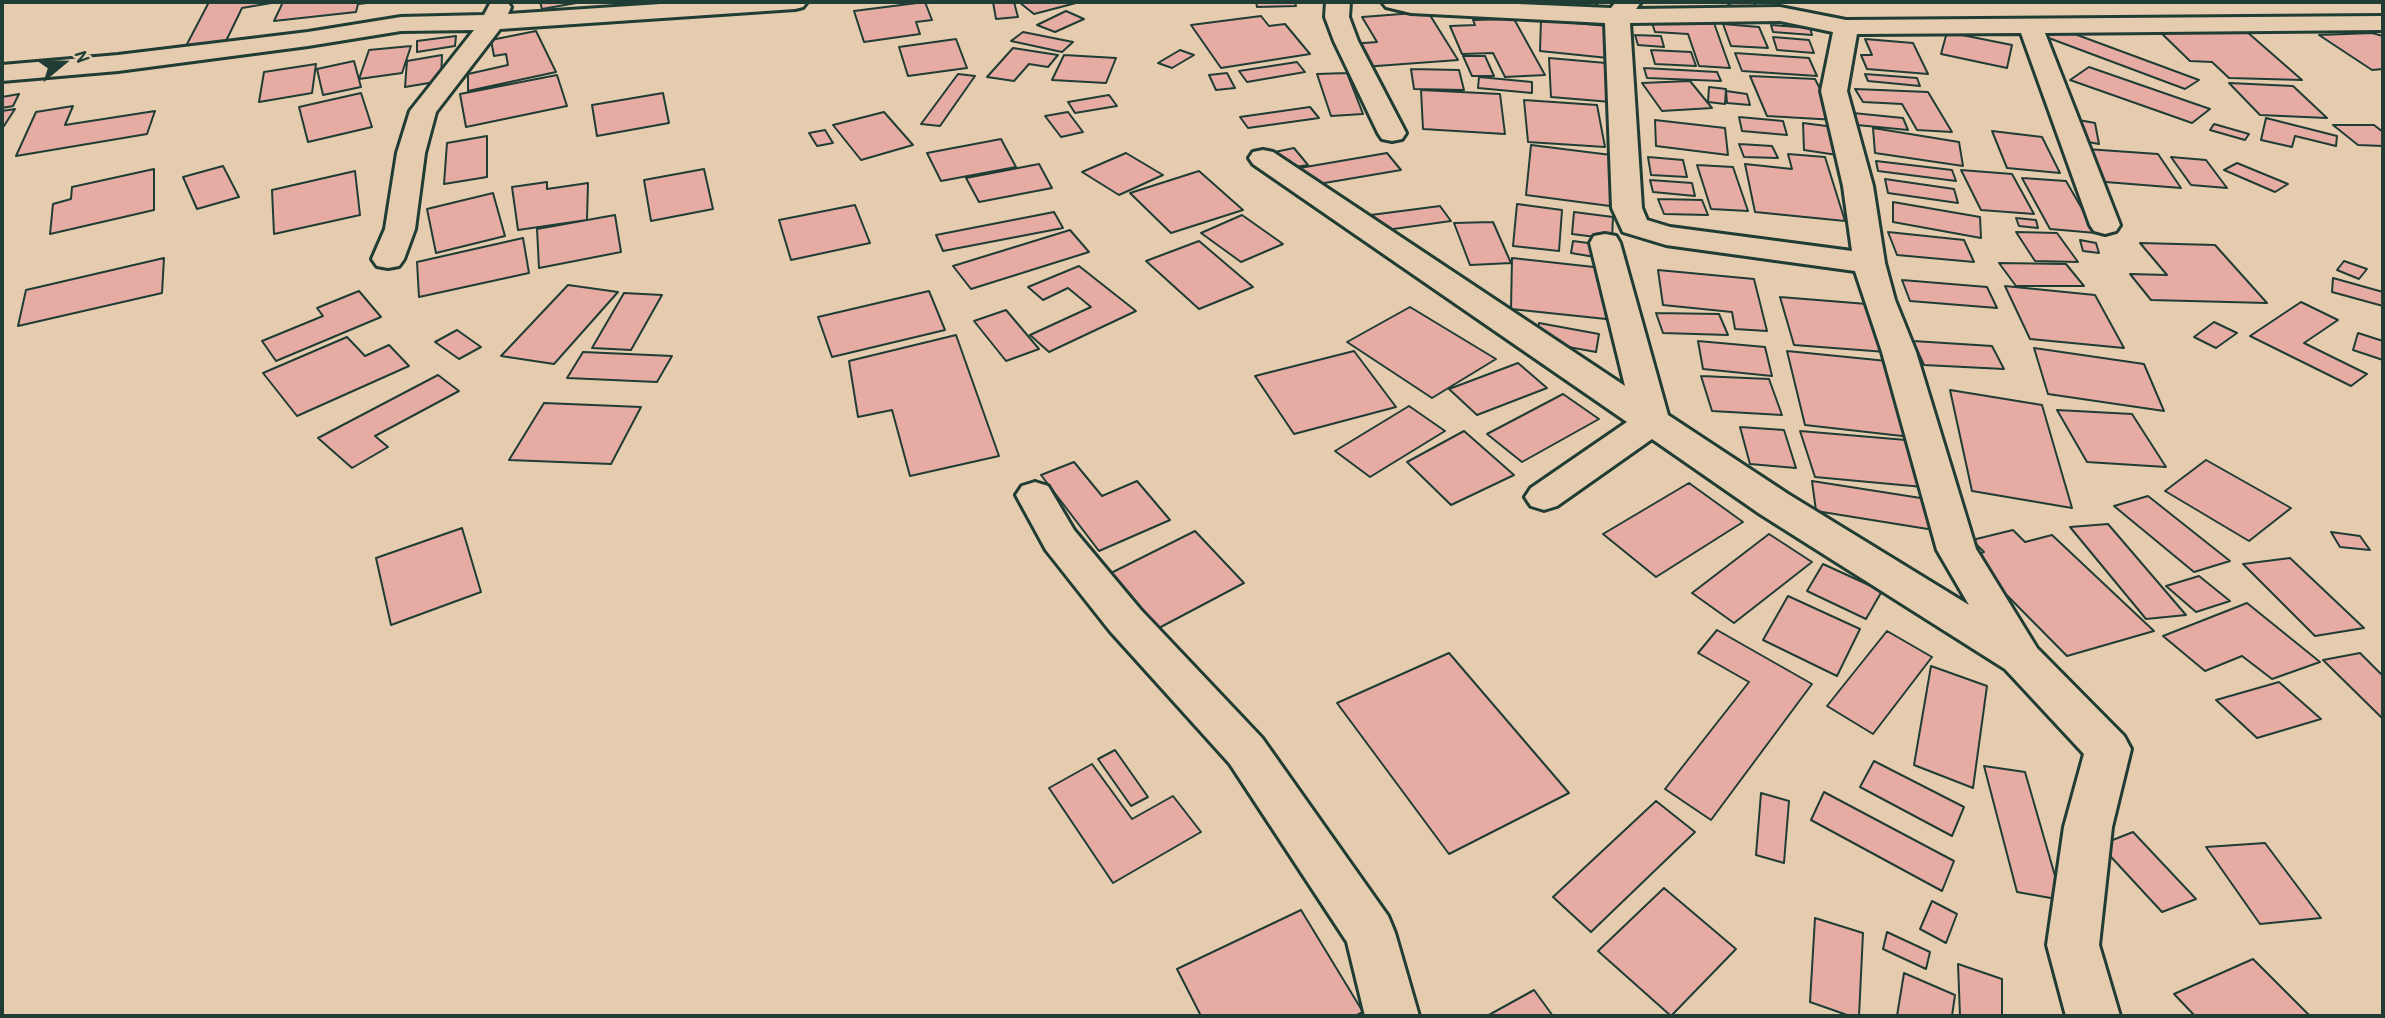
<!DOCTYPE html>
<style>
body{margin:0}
#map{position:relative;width:2385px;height:1018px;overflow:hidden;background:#e6ccae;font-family:"Patrick Hand",sans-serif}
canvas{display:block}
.frame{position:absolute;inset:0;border:4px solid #1f3d34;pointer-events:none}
.north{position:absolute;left:28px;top:28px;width:70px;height:70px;-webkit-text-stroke:5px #e6ccae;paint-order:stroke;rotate:71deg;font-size:19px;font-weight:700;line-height:28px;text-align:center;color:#1f3d34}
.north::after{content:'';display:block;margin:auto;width:24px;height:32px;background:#1f3d34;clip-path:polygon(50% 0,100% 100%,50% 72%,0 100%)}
</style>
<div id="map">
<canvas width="2385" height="1018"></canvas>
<div class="frame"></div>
<div class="north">N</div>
</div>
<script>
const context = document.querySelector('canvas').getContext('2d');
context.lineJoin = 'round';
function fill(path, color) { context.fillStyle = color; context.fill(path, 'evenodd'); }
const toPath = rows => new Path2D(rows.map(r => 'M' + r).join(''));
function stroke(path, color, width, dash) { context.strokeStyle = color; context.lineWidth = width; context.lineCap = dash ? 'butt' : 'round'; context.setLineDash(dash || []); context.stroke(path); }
const building = toPath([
 [209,2,277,2,242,8,226,41,186,46,209,2],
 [283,2,376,2,358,4,356,12,274,21,283,2],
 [540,2,582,2,542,9,540,2],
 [925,2,932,20,916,22,920,34,864,42,854,11,925,2],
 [993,2,1014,2,1018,17,996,19,993,2],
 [1019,2,1075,2,1076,3,1034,14,1019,2],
 [1256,2,1295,2,1296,6,1257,7,1256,2],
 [1567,2,1600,2,1590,9,1567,2],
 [1731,2,1757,2,1750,10,1728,5,1731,2],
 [1066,11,1084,19,1055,32,1037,25,1066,11],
 [1428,12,1458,60,1363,67,1351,44,1377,42,1362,17,1428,12],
 [1261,16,1269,26,1285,24,1310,54,1221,68,1191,25,1261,16],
 [1514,19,1545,75,1505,77,1493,53,1462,54,1450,26,1475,25,1473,20,1514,19],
 [1541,20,1608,26,1608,58,1540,51,1541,20],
 [1651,20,1714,23,1730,68,1699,66,1688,34,1655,32,1651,20],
 [1723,24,1759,27,1768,48,1731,46,1723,24],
 [1771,25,1810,28,1812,35,1773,32,1771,25],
 [2053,26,2199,80,2185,89,2038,34,2053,26],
 [2156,28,2246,31,2302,80,2229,78,2212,62,2190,61,2156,28],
 [536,31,556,72,468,91,468,74,508,65,506,54,494,56,491,40,536,31],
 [1023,32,1073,42,1062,52,1011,41,1023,32],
 [1947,32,2012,45,2007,68,1941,54,1947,32],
 [2372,33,2383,36,2383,69,2372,70,2319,35,2372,33],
 [1635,35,1661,36,1664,47,1638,45,1635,35],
 [456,36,455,46,417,52,417,41,456,36],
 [1773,37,1809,40,1814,53,1777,50,1773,37],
 [956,39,967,68,908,76,899,47,956,39],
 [1865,39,1913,43,1928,74,1867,69,1861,55,1872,55,1865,39],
 [411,46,402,73,359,79,369,50,411,46],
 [1013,48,1058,55,1048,67,1029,64,1014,81,987,77,1013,48],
 [1180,50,1194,55,1172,68,1158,63,1180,50],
 [1651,50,1691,52,1696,66,1655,64,1651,50],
 [1735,53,1809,58,1817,76,1742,71,1735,53],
 [442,55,441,81,405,87,407,61,442,55],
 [1064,55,1116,58,1106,83,1052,80,1064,55],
 [1463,56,1485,56,1494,76,1472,76,1463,56],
 [1549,58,1606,63,1611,102,1551,97,1549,58],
 [354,61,361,87,323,95,317,69,354,61],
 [1297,62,1305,72,1247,82,1239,71,1297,62],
 [316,64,312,93,259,102,264,72,316,64],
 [2089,67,2210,109,2192,123,2070,80,2089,67],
 [1644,68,1717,72,1721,81,1647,78,1644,68],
 [1411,69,1459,70,1464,90,1414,89,1411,69],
 [1227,73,1235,88,1216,90,1209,75,1227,73],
 [1347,73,1363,114,1331,116,1317,74,1347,73],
 [958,74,975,76,940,126,921,124,958,74],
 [1865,74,1917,78,1920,86,1868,81,1865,74],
 [557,75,567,106,466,127,460,94,557,75],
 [1750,76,1815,79,1836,120,1767,116,1750,76],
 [1479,77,1532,82,1532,93,1478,88,1479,77],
 [1690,81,1712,108,1662,111,1642,83,1690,81],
 [2229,83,2293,86,2327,118,2260,115,2229,83],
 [1709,87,1726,89,1725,104,1708,102,1709,87],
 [1855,89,1928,92,1952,132,1917,130,1902,104,1863,102,1855,89],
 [1421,90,1500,94,1505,134,1423,129,1421,90],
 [1726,91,1747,94,1750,105,1727,103,1726,91],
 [361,93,372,127,308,142,299,107,361,93],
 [663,93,669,123,597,136,592,105,663,93],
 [19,94,13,106,2,108,2,97,19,94],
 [1109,95,1117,106,1075,113,1068,102,1109,95],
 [1524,100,1597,105,1605,147,1528,142,1524,100],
 [73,106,65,125,155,111,147,134,16,156,36,112,73,106],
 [1310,107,1319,118,1248,128,1240,117,1310,107],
 [15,109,2,129,2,111,15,109],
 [884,112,913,145,861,160,833,125,884,112],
 [1068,112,1083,132,1061,137,1045,116,1068,112],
 [1853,113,1903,118,1908,130,1857,125,1853,113],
 [1739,117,1783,121,1787,135,1742,131,1739,117],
 [2266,118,2337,136,2336,146,2295,136,2292,147,2261,140,2266,118],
 [2073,119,2095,123,2099,144,2077,140,2073,119],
 [1655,120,1725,128,1728,155,1656,146,1655,120],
 [1803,123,1834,127,1837,155,1804,150,1803,123],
 [2214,124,2249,134,2245,140,2210,130,2214,124],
 [2333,125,2374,125,2383,132,2383,146,2358,145,2333,125],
 [1873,128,1959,142,1963,166,1875,153,1873,128],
 [825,130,833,143,817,146,809,133,825,130],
 [1992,131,2042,137,2060,173,2007,168,1992,131],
 [487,136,487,177,444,184,447,143,487,136],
 [1001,139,1016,167,941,181,927,153,1001,139],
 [1739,144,1772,146,1778,158,1744,157,1739,144],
 [1531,145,1611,155,1610,206,1526,195,1531,145],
 [1294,148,1308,165,1278,170,1265,154,1294,148],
 [2072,148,2158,154,2181,188,2093,181,2072,148],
 [1126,153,1163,175,1119,195,1082,172,1126,153],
 [1387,153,1401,170,1301,187,1288,170,1387,153],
 [1788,154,1825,157,1845,221,1755,212,1745,164,1792,169,1788,154],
 [1648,157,1683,160,1687,177,1651,175,1648,157],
 [2171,157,2206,160,2227,188,2191,185,2171,157],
 [1876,161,1952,170,1956,181,1878,171,1876,161],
 [2237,163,2288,184,2275,192,2224,170,2237,163],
 [1039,164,1052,188,979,202,966,178,1039,164],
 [1697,165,1733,167,1748,211,1711,209,1697,165],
 [223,166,239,197,197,209,183,177,223,166],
 [154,169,154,210,50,234,53,204,71,199,72,187,154,169],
 [704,169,713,209,651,221,644,180,704,169],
 [1961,170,2012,174,2034,214,1981,210,1961,170],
 [355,171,360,215,274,234,272,190,355,171],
 [1199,171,1243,210,1171,233,1130,193,1199,171],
 [2022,178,2066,181,2096,233,2050,229,2022,178],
 [1885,179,1954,189,1958,203,1888,193,1885,179],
 [1650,180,1692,183,1695,196,1653,192,1650,180],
 [547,182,547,189,588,183,587,220,518,230,512,187,547,182],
 [493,193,505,236,436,253,427,209,493,193],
 [1658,199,1702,200,1708,215,1664,214,1658,199],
 [1893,202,1980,217,1981,238,1893,222,1893,202],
 [1517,204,1562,210,1559,251,1513,246,1517,204],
 [855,205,870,243,791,260,779,220,855,205],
 [1440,206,1451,221,1372,232,1363,216,1440,206],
 [1054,212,1063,228,943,251,936,235,1054,212],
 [1574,212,1613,217,1612,239,1572,234,1574,212],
 [615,215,621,252,539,268,537,229,615,215],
 [1242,215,1283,244,1241,262,1201,233,1242,215],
 [2016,218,2036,220,2038,228,2019,226,2016,218],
 [1493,222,1511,263,1470,265,1454,223,1493,222],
 [1070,230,1089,252,971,289,953,266,1070,230],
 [1888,232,1964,240,1974,262,1897,255,1888,232],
 [2016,232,2057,233,2078,262,2035,261,2016,232],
 [523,238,529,273,419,297,417,262,523,238],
 [2080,240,2096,243,2099,253,2083,251,2080,240],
 [1199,241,1253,287,1199,309,1146,261,1199,241],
 [1573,241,1596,244,1595,257,1571,253,1573,241],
 [2140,243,2215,245,2267,303,2151,300,2130,274,2167,275,2140,243],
 [164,258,162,293,18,326,26,290,164,258],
 [1512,258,1603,268,1606,319,1511,309,1512,258],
 [2344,261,2367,269,2359,279,2337,270,2344,261],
 [1999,263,2066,264,2084,286,2016,286,1999,263],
 [1079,266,1136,311,1049,352,1030,335,1091,307,1068,288,1043,300,1028,287,1079,266],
 [1658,270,1754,279,1767,331,1735,329,1732,312,1663,305,1658,270],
 [2333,278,2383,292,2383,306,2332,292,2333,278],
 [1902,280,1987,287,1997,308,1910,301,1902,280],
 [568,285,618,292,554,364,501,356,568,285],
 [2005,286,2095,295,2124,348,2030,339,2005,286],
 [359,291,381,317,276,361,262,341,323,316,317,308,359,291],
 [929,291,945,330,832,357,818,317,929,291],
 [624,293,662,295,631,350,592,348,624,293],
 [1780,297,1867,304,1886,352,1794,345,1780,297],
 [2301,302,2338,320,2304,343,2367,374,2351,386,2250,336,2301,302],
 [1410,307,1496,359,1432,398,1347,342,1410,307],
 [1006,310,1039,349,1006,361,974,321,1006,310],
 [1656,313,1719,314,1728,335,1663,333,1656,313],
 [2214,322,2237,333,2216,348,2194,337,2214,322],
 [1539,323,1599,334,1596,352,1535,341,1539,323],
 [457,330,481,347,459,359,435,342,457,330],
 [2358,333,2383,341,2383,360,2353,350,2358,333],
 [956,335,999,456,910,476,892,410,858,417,849,361,956,335],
 [347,337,365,356,389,345,409,366,297,416,263,373,347,337],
 [1698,341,1765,347,1772,376,1703,369,1698,341],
 [1913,341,1992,346,2004,369,1924,365,1913,341],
 [2034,348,2144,364,2164,411,2048,394,2034,348],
 [1354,351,1396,407,1294,434,1255,376,1354,351],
 [1787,351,1887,361,1911,437,1805,425,1787,351],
 [583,352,672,356,657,382,567,378,583,352],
 [1518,363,1547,388,1477,415,1449,389,1518,363],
 [438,375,459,391,375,436,388,447,352,468,318,438,438,375],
 [1701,376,1769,379,1782,415,1712,411,1701,376],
 [1950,390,2042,405,2072,508,1972,491,1950,390],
 [1563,394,1599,419,1522,462,1487,434,1563,394],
 [544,403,641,407,611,464,509,460,544,403],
 [1409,406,1445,431,1370,477,1335,451,1409,406],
 [2057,410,2132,414,2166,467,2087,462,2057,410],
 [1740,427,1784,430,1796,468,1750,464,1740,427],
 [1464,431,1514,475,1451,505,1407,462,1464,431],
 [1800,431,1906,440,1923,487,1815,477,1800,431],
 [2206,460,2291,508,2249,541,2165,491,2206,460],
 [1074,462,1102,496,1137,481,1170,520,1099,551,1041,475,1074,462],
 [1812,481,1927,499,1934,530,1816,511,1812,481],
 [1689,483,1743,522,1656,577,1603,534,1689,483],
 [2148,496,2230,561,2194,572,2114,506,2148,496],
 [2108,524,2186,615,2146,619,2070,527,2108,524],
 [462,528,481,592,391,625,376,558,462,528],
 [2013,530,2025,542,2052,535,2154,631,2067,656,1969,557,1984,552,1972,540,2013,530],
 [1195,531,1244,583,1157,629,1109,574,1195,531],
 [2331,532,2360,536,2370,550,2340,547,2331,532],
 [1769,534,1812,562,1734,623,1692,593,1769,534],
 [2290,558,2364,628,2315,636,2243,564,2290,558],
 [1823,564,1882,591,1866,619,1807,591,1823,564],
 [2199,576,2230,601,2196,612,2166,586,2199,576],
 [1788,596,1860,629,1837,676,1763,640,1788,596],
 [2247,603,2320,662,2272,679,2242,656,2205,671,2163,636,2247,603],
 [1717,630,1812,684,1711,820,1665,789,1749,682,1698,653,1717,630],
 [1887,631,1932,657,1873,734,1827,706,1887,631],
 [1449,653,1569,793,1449,854,1337,703,1449,653],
 [2360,653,2383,676,2383,719,2323,660,2360,653],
 [1931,666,1987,686,1973,788,1914,765,1931,666],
 [2279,682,2321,719,2257,738,2216,700,2279,682],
 [1115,750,1148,797,1131,806,1098,759,1115,750],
 [1874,761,1964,807,1952,836,1860,787,1874,761],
 [1092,764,1132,819,1173,796,1201,832,1113,883,1049,788,1092,764],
 [1984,766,2025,772,2062,900,2017,892,1984,766],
 [1824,792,1954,861,1942,891,1811,820,1824,792],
 [1761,793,1789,801,1784,863,1756,855,1761,793],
 [1656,801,1695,832,1591,932,1553,897,1656,801],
 [2133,832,2196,899,2162,912,2100,845,2133,832],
 [2265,843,2321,918,2260,924,2206,847,2265,843],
 [1664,888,1736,949,1671,1016,1598,951,1664,888],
 [1932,901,1957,914,1946,943,1920,929,1932,901],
 [1301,910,1363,1012,1355,1016,1201,1016,1177,969,1301,910],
 [1815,918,1863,933,1859,1016,1850,1016,1810,1002,1815,918],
 [1887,932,1930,952,1926,969,1883,949,1887,932],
 [2253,959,2310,1016,2195,1016,2174,994,2253,959],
 [1958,964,2002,979,2002,1016,1960,1016,1958,964],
 [1904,973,1955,995,1952,1016,1897,1016,1904,973],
 [1534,990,1553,1016,1487,1016,1534,990]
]);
const minor = toPath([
 [491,2,507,2,511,7,508,14,691,2,807,2,803,7,795,9,500,29,436,112,425,153,415,229,404,259,399,266,388,268,377,266,372,259,385,229,397,153,410,111,474,30,401,31,308,46,118,71,2,81,2,65,118,55,308,32,401,17,484,15,491,2],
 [1326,2,1350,2,1349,17,1358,41,1406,133,1402,139,1392,141,1382,139,1378,133,1334,41,1325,17,1326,2],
 [1382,2,1471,2,1611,8,1616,2,1641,2,1636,9,1780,7,1846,20,2383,16,2383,30,2045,33,2120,225,2116,231,2105,234,2094,231,2090,225,2021,33,1857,34,1847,91,1873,186,1885,263,1895,300,1916,352,1976,549,2037,648,2124,736,2131,749,2112,827,2099,945,2120,1016,2066,1016,2047,945,2064,827,2084,754,2005,669,1760,514,1652,439,1557,506,1544,510,1531,506,1525,497,1531,488,1627,422,1253,164,1249,158,1253,152,1263,150,1273,152,1625,386,1590,243,1594,236,1605,234,1616,236,1620,243,1668,415,1788,494,1969,605,1937,550,1882,352,1855,271,1666,245,1623,232,1612,208,1605,23,1411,13,1386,7,1382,2],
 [1780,21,1833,32,1821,91,1843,186,1852,251,1670,227,1647,220,1642,208,1630,23,1780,21],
 [1035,482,1048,486,1074,530,1140,609,1262,738,1388,916,1395,933,1419,1016,1365,1016,1347,942,1230,764,1110,631,1046,550,1016,495,1022,486,1035,482]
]);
fill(building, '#e6aca4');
stroke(building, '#1f3d34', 2);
stroke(minor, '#1f3d34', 6);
fill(minor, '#e6ccae');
</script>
